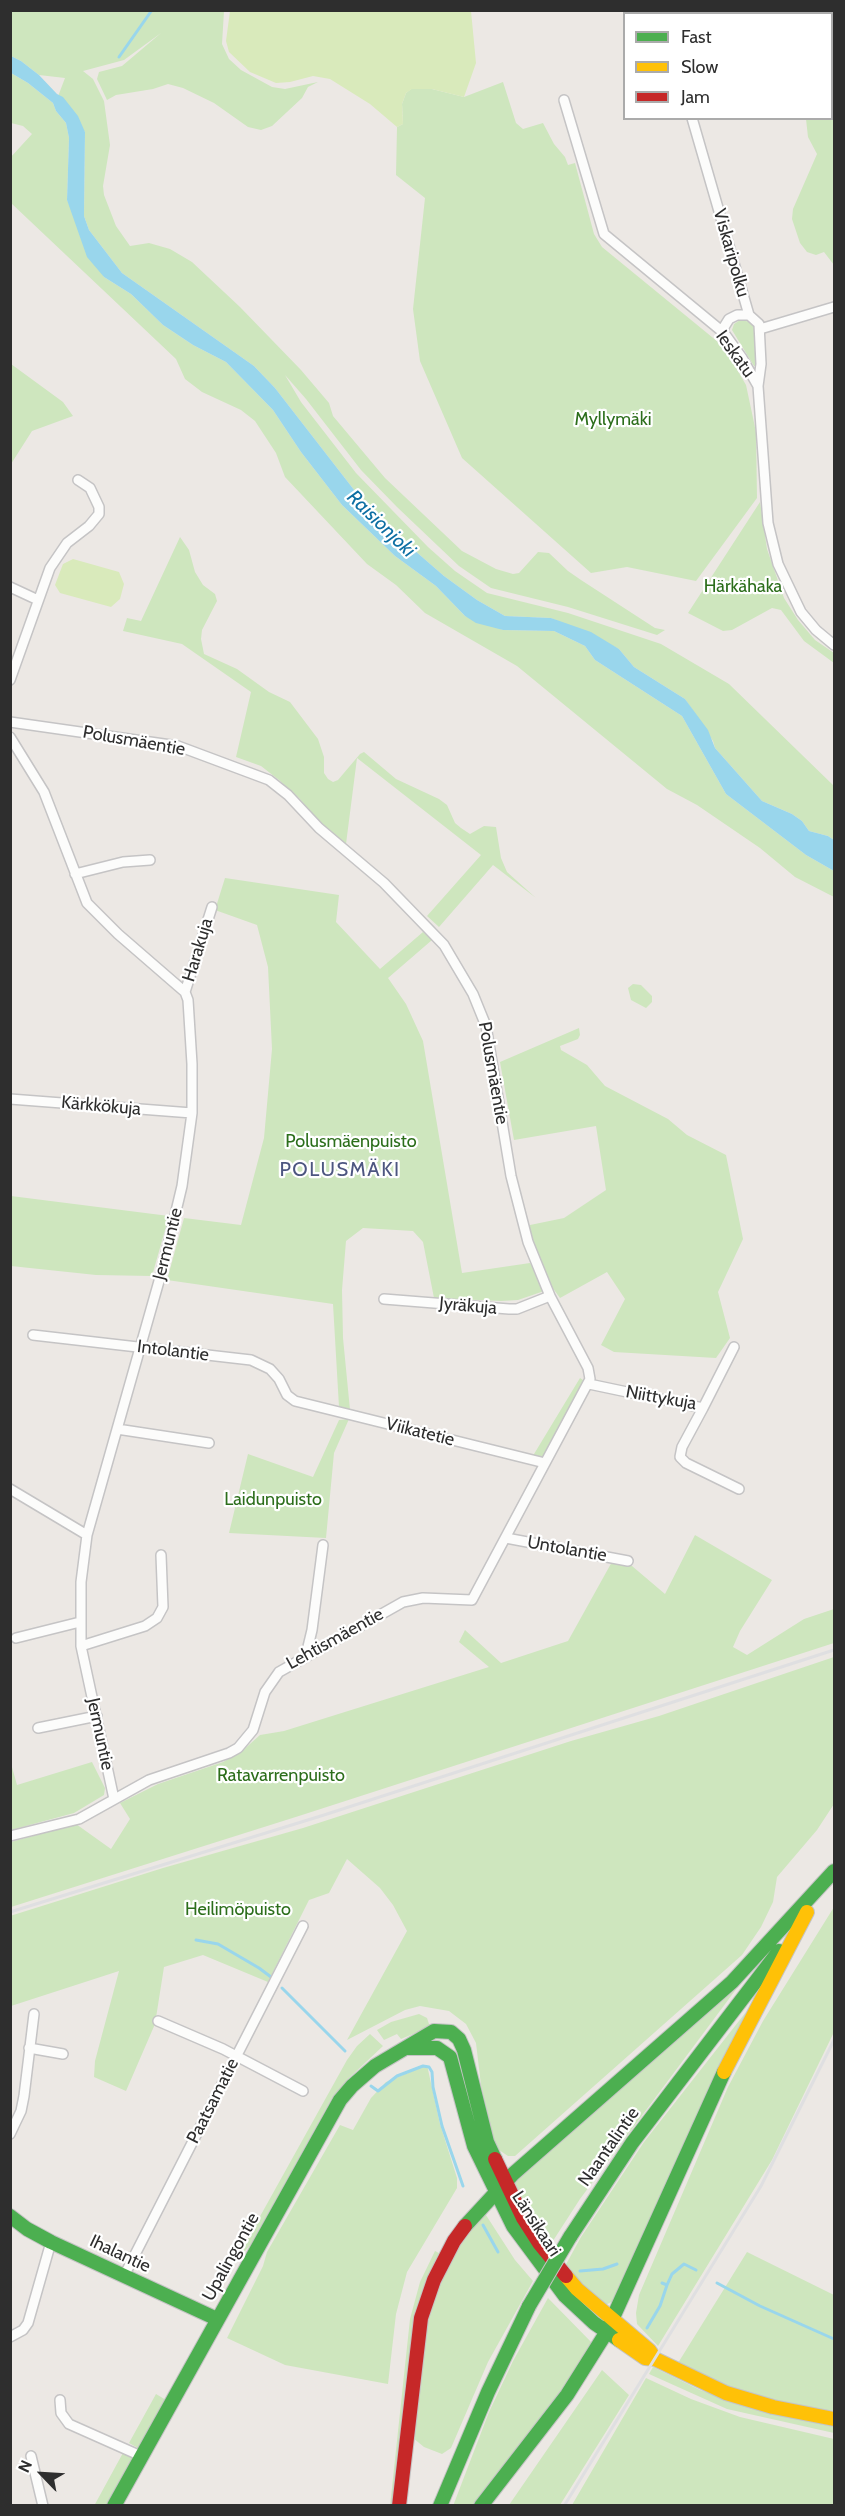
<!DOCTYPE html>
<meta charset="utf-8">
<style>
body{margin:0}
#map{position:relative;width:845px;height:2516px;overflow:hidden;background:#ece8e4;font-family:Cabin,sans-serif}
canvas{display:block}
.frame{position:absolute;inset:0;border:12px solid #2e2e2e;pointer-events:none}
.legend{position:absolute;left:623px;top:12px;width:210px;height:108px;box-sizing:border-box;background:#fff;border:2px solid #ababab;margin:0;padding:8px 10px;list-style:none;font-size:18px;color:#2e2e2e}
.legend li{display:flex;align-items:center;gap:12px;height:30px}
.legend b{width:30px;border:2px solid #ababab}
.north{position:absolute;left:12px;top:2444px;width:60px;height:60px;-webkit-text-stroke:4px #fff;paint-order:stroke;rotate:295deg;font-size:16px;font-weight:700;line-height:24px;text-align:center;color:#2e2e2e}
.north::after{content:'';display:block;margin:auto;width:21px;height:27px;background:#2e2e2e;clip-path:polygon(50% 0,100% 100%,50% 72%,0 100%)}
</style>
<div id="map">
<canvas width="845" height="2516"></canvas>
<div class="frame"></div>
<ul class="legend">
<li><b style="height:8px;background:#4caf50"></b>Fast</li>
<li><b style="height:8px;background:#ffc107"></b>Slow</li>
<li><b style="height:8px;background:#c62828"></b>Jam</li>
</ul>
<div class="north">N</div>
</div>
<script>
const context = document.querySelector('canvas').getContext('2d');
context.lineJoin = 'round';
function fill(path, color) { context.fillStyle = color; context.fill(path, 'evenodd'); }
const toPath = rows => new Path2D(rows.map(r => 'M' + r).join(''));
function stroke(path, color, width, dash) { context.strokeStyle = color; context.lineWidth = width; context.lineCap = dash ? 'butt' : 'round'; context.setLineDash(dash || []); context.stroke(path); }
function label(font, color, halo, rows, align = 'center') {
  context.font = font + ' Cabin,sans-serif'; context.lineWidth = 4.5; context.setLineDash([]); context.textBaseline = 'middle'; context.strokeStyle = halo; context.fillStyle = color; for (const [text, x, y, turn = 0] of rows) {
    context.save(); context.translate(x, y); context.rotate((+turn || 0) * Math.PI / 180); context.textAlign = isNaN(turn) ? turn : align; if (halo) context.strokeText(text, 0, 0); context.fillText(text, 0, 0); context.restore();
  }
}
const green = toPath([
 [11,11,224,11,222,44,229,59,241,70,272,87,285,89,318,82,308,87,302,98,272,126,261,130,248,127,214,103,183,88,168,84,153,89,116,95,107,100,97,79,99,72,122,66,161,33,124,60,83,71,93,79,104,101,110,145,103,186,104,195,116,226,130,246,149,243,170,249,192,262,240,307,301,370,329,403,333,416,385,478,462,551,496,569,513,574,519,573,538,552,549,553,568,571,581,580,655,628,665,630,657,635,568,607,491,588,459,566,397,507,361,470,306,399,285,375,301,402,356,473,428,547,455,571,487,593,568,613,661,644,729,684,834,786,834,840,828,836,809,831,802,821,792,814,762,801,715,748,713,741,685,699,634,667,619,649,551,618,505,616,477,600,444,576,406,543,358,495,275,388,254,366,122,273,89,230,84,216,85,132,57,99,65,78,39,75,21,61,11,56],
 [786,11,834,11,834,265,824,252,816,255,807,252,800,243,792,219,793,209,817,154,808,137,806,119,832,118,832,14,787,13],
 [11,73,28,83,53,103,56,111,66,123,69,138,67,200,104,277,131,294,163,325,193,345,226,362,273,410,301,452,342,505,395,556,436,586,465,616,503,630,554,631,585,646,595,660,682,716,726,794,806,855,834,871,834,897,795,877,760,848,697,805,667,789,517,666,425,613,396,585,367,564,285,477,276,453,255,421,241,410,202,392,185,379,176,359,11,203,10,158,32,134,23,126,11,123],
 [503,82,516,123,523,129,543,123,554,144,565,157,568,165,575,163,594,234,602,247,718,342,728,354,746,385,756,432,757,498,696,581,627,567,591,573,462,458,420,361,413,309,425,198,396,175,397,127,403,124,402,104,406,93,411,89,432,89,464,97],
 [740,320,751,322,755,328,757,366,754,366,732,330,734,324],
 [11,364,63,402,73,416,32,431,11,464],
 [760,502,767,549,784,598,798,620,815,640,834,653,834,663,804,641,781,610,772,608,732,630,723,631,688,613],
 [180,537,189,550,195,572,203,585,215,594,217,601,202,630,201,639,204,654,237,669,269,692,290,702,318,739,324,757,324,773,328,779,333,782,338,780,360,754,364,752,396,779,439,799,447,805,455,823,461,828,470,834,484,826,496,827,501,858,507,872,536,898,493,865,439,927,427,916,481,855,357,758,346,844,318,820,299,798,279,780,261,766,236,757,251,692,182,644,123,631,127,618,141,621],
 [225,878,339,895,336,922,380,969,423,932,432,940,388,978,406,1004,423,1041,462,1273,530,1263,547,1290,518,1300,501,1301,434,1298,423,1242,413,1231,363,1228,346,1241,342,1290,343,1338,350,1410,339,1407,333,1304,167,1280,184,1218,241,1225,264,1138,272,1049,268,967,257,925,215,910],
 [633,984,641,985,652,996,652,1002,646,1008,631,1000,628,988],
 [579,1028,580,1035,578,1039,560,1046,561,1050,587,1065,605,1086,668,1119,687,1135,726,1155,743,1239,718,1292,730,1338,716,1358,614,1352,601,1345,625,1299,607,1272,560,1298,536,1265,528,1242,530,1225,564,1218,606,1190,596,1126,514,1140,500,1062],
 [11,1196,169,1216,152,1276,96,1275,11,1266],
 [580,1378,589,1384,545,1463,531,1459],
 [349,1419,334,1453,326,1538,229,1533,248,1454,313,1477,339,1420],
 [695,1535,772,1580,740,1631,733,1647,747,1655,804,1619,834,1609,834,1643,302,1815,11,1907,11,1842,76,1824,111,1849,130,1819,120,1803,158,1784,223,1762,241,1752,260,1735,284,1731,489,1667,459,1642,465,1630,501,1663,568,1641,613,1560,632,1566,665,1594],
 [834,1657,834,1804,817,1830,777,1877,773,1902,761,1927,742,1955,515,2156,508,2156,496,2148,481,2085,476,2043,466,2024,449,2011,420,2006,405,2010,347,2040,407,1931,393,1905,380,1888,347,1859,329,1893,309,1900,268,1982,203,1955,164,1967,155,2024,126,2091,94,2077,95,2061,119,1971,11,2006,10,1916,163,1868,303,1828,571,1741,659,1716],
 [10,1760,17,1785,92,1762,105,1788,104,1795,74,1813,11,1830],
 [834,1907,834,2032,772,2160,658,2346,637,2324,636,2313,639,2295,728,2087,763,2021],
 [737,1988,580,2199,549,2247,533,2226,513,2183,515,2179],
 [746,2012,614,2301,603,2306,564,2268,581,2237,644,2142],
 [419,2014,427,2018,430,2027,401,2039,397,2034,384,2040,377,2030,391,2022],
 [370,2034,383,2046,348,2079,332,2098,251,2244,240,2257,238,2256,347,2060,357,2046],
 [427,2065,440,2124,457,2178,457,2188,407,2272,396,2314,388,2384,285,2365,227,2338,263,2266,267,2252,340,2125,353,2130,371,2098,386,2082],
 [484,2212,515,2260,533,2281,488,2362,451,2448,442,2454,424,2447,413,2438,424,2327,442,2274,467,2232],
 [435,2251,439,2253,427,2279,415,2323,394,2505,390,2506,410,2319,420,2282],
 [747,2252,834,2295,834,2411,790,2405,748,2394,705,2377,678,2363],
 [548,2298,594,2345,582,2365,475,2505,453,2506,489,2412,513,2361],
 [653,2367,700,2390,766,2411,834,2427,834,2433,727,2409,649,2374],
 [602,2370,629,2395,560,2505,509,2505],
 [646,2378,691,2399,740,2417,834,2439,834,2505,572,2505],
 [156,2394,166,2400,138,2448,129,2443],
 [124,2451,133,2457,107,2505,94,2506]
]);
const pitch = toPath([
 [230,11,471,11,476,63,464,97,432,89,412,89,406,93,402,104,403,124,397,127,370,104,330,79,313,76,290,82,276,83,250,72,229,52,226,41],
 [73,559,119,572,124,584,120,599,111,607,60,593,55,585,63,564]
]);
const water = toPath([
 [11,56,21,61,39,75,57,94,63,97,78,116,85,132,84,216,89,230,122,273,254,366,275,388,358,495,406,543,444,576,477,600,505,616,551,618,591,632,619,649,634,667,685,699,708,730,715,748,762,801,792,814,802,821,809,831,828,836,834,840,834,871,806,855,726,794,682,716,595,660,585,646,554,631,503,630,476,623,465,616,436,586,395,556,342,505,301,452,273,410,226,362,193,345,163,325,131,294,104,277,87,257,67,200,69,138,66,123,56,111,53,103,28,83,11,73]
]);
const stream = toPath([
 [119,57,152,10],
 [196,1940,218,1944,259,1968,271,1977],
 [282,1988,345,2051],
 [371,2086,378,2091,397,2076,423,2066,429,2067,432,2072,433,2087,442,2126,463,2186],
 [483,2225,498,2252],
 [580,2271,603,2269,617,2264],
 [662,2283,667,2285,672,2274,684,2264,696,2270],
 [717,2283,760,2306,834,2339],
 [647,2328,660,2306,667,2285]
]);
const street = toPath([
 [660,10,661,14],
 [564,100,604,234,724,333,742,358,758,386,768,523,778,564,801,612,816,630,834,645],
 [692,118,749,315,759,324,761,364,758,386],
 [760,329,834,307],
 [724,333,724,327,729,319,737,315,749,315],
 [10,587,38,600],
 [10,680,50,568,67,543,89,526,99,514,99,507,90,488,78,480],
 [10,722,178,746,269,780,288,795,319,828,384,883,444,945,473,994,486,1026,511,1176,528,1242,550,1296,588,1368,590,1379,472,1600,423,1598,403,1602,279,1672,265,1692,253,1730,238,1748,229,1753,149,1780,79,1819,10,1836],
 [10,737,44,792,87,903,118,934,178,986,185,992,188,1000,192,1064,192,1113,182,1186,161,1274,87,1535,81,1582,81,1646,114,1799],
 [75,874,123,862,150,860],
 [185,992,212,907],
 [10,1099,192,1113],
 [384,1299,509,1309,517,1309,550,1296],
 [33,1335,251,1360,270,1369,279,1379,287,1395,295,1401,545,1463],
 [589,1384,703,1408,734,1347],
 [703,1408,682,1447,680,1457,686,1463,739,1489],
 [117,1429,209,1443],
 [10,1489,87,1535],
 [506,1538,628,1561],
 [16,1638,80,1622],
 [81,1646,145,1626,157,1618,163,1607,161,1555],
 [306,1655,312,1630,323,1545],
 [38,1728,97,1716],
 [158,2021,223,2049,303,2091],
 [29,2048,63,2054],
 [10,2134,21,2111,24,2096,34,2014],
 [124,2276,303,1926],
 [10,2337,23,2330,28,2323,51,2242],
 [60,2400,61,2413,69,2424,141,2456],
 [31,2456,43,2506]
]);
const fast = toPath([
 [408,2048,437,2048,450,2057,474,2146,513,2226,565,2296,594,2323,619,2340],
 [10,2216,27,2229,51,2242,217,2319],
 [465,2226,513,2174,732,1982,834,1871],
 [570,2237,632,2143,779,1951],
 [114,2506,340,2100,352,2086,375,2066,434,2031,451,2032,459,2039,464,2050,487,2142,495,2159],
 [440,2506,488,2392,529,2306],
 [481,2506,567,2395,606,2333,724,2072]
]);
const slow = toPath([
 [724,2072,807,1912],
 [566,2276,577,2289,649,2350,655,2359],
 [619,2340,645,2358,655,2359,726,2393,773,2407,834,2419]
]);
const jam = toPath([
 [495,2159,523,2218,539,2243,566,2276],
 [399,2506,421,2318,434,2280,454,2241,465,2226]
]);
const rail = toPath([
 [10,1912,324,1815,834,1650],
 [564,2506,761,2186,834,2040]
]);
const fastBridge = toPath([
 [529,2306,570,2237]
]);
const streetNames = [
 ["Viskaripolku",731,253,74],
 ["Ieskatu",735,354,54],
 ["Polusmäentie",134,741,10],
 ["Harakuja",198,950,-73],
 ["Polusmäentie",493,1073,80],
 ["Kärkkökuja",101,1106,5],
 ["Jermuntie",168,1244,-76],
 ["Jyräkuja",468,1306,5],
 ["Intolantie",173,1351,7],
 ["Niittykuja",661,1398,10],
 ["Viikatetie",420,1432,14],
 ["Untolantie",567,1549,10],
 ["Lehtismäentie",335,1639,-29],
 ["Jermuntie",100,1734,78],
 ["Paatsamatie",213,2101,-63],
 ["Naantalintie",609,2147,-55],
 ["Länsikaari",536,2224,57],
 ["Ihalantie",120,2254,25],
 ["Upalingontie",231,2257,-61]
];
const parkNames = [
 ["Myllymäki",613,420],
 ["Härkähaka",743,587],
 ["Polusmäenpuisto",351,1142],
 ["Laidunpuisto",273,1500],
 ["Ratavarrenpuisto",281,1776],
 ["Heilimöpuisto",238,1910]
];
const waterNames = [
 ["Raisionjoki",381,524,44]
];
const neighbourhoodNames = [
 ["POLUSMÄKI",340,1170]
];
fill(green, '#cee6be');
fill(pitch, '#d9eabb');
fill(water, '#99d6ec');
stroke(stream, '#99d6ec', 3);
stroke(street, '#c5c4c5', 12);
stroke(fast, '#c5c4c5', 16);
stroke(slow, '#c5c4c5', 16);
stroke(jam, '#c5c4c5', 16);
stroke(street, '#fcfcfb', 9);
stroke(fast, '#4caf50', 14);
stroke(slow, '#ffc107', 14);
stroke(jam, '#c62828', 14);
stroke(rail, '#dfdfe1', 3);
stroke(fastBridge, '#c5c4c5', 16, []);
stroke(fastBridge, '#4caf50', 14);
label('18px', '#2e2e2e', '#fff', streetNames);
label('18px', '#2c6e1b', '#fff', parkNames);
label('italic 20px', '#0d6fa3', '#fff', waterNames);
context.letterSpacing = '1.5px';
label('20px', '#4d5680', '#fff', neighbourhoodNames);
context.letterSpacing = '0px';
</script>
